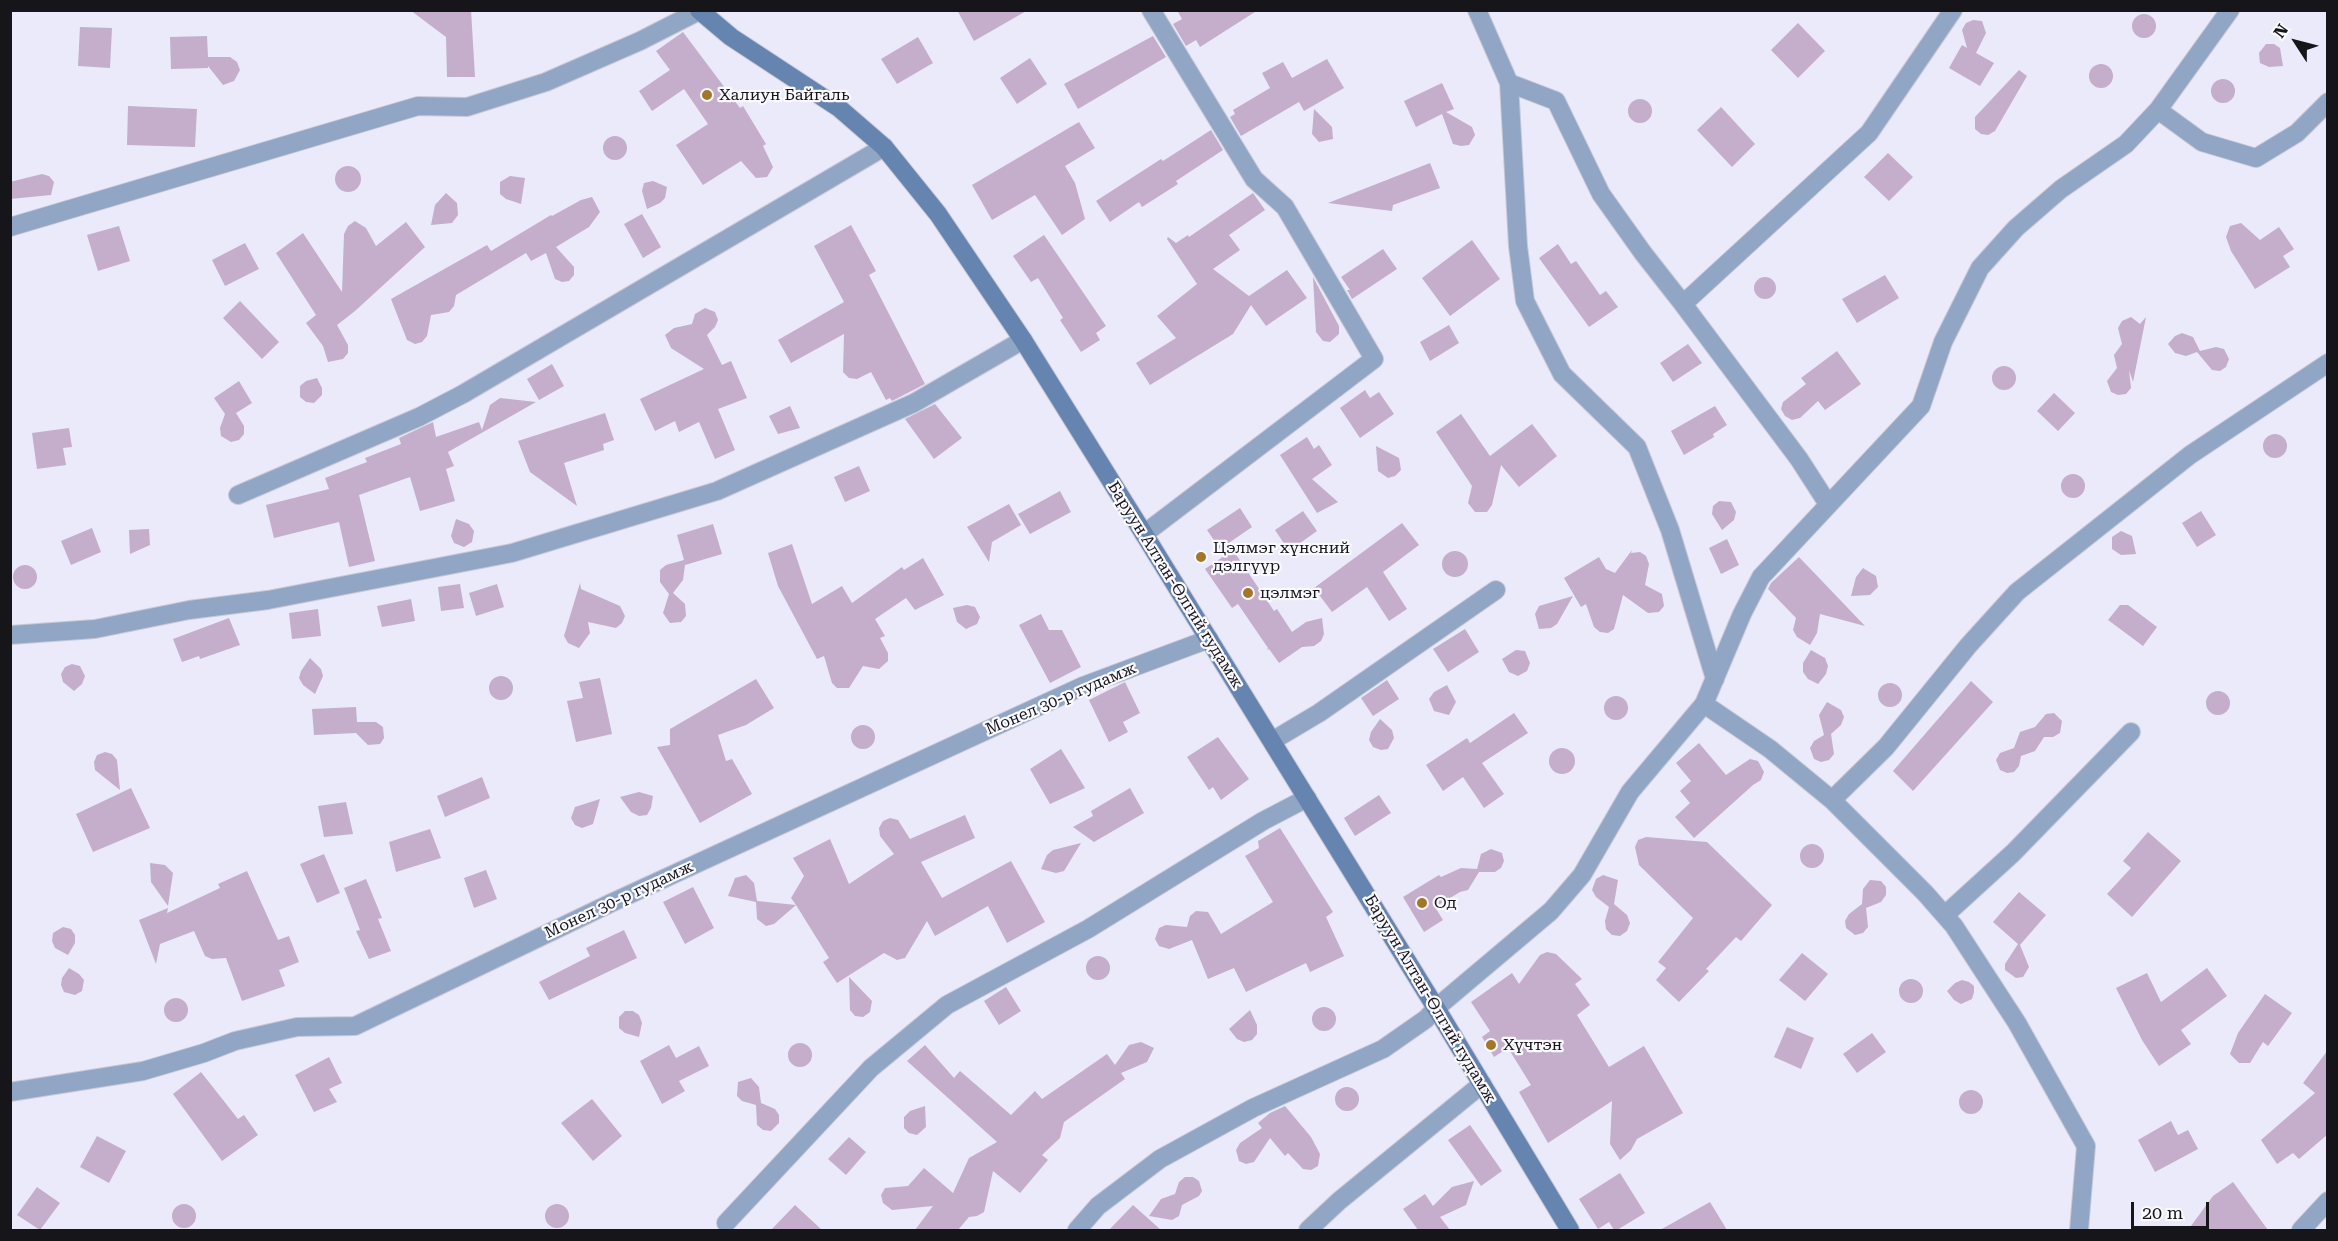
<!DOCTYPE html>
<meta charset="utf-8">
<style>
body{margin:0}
#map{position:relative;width:2338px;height:1241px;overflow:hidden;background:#eaeafa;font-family:"Roboto Serif",serif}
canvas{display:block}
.frame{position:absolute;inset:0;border:12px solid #15151a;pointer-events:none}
.north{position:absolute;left:2266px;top:12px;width:60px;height:60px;-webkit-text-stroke:4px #f9f9ff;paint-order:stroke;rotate:306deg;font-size:16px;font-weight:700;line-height:24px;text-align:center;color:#15151a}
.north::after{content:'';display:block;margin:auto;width:21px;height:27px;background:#15151a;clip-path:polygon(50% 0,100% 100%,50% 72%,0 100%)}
.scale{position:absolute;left:2131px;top:1202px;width:78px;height:27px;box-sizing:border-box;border:3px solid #15151a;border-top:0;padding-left:8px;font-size:18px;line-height:21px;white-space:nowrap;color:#15151a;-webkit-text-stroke:4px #f9f9ff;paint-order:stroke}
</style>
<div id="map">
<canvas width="2338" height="1241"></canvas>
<div class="frame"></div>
<div class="north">N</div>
<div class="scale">20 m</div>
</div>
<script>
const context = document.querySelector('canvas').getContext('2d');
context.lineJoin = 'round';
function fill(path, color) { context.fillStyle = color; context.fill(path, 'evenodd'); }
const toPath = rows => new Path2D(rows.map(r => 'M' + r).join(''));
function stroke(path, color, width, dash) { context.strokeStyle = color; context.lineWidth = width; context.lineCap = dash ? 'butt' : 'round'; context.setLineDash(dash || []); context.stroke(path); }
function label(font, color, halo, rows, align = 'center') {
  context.font = font + ' "Roboto Serif",serif'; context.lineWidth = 4.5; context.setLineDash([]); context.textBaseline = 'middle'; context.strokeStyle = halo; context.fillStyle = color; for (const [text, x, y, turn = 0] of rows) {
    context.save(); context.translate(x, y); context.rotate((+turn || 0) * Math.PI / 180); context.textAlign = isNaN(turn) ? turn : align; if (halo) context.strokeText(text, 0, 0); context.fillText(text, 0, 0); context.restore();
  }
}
const building = toPath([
 [410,10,471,10,475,77,447,77,446,37],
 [957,10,1028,10,974,41],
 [1177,10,1258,10,1200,47,1196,40,1186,46,1173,24,1182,19],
 '2132 26a12 12 0 1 1 24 0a12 12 0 1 1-24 0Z',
 [1973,20,1982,21,1986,33,1976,53,1994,63,1980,86,1949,68,1962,45,1967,48,1962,30,1966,23],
 [1798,23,1825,51,1798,78,1771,50],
 [80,27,112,28,110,68,78,66],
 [683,32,740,108,743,106,766,144,763,146,773,167,767,177,756,178,741,161,703,185,676,145,708,124,684,89,652,111,639,91,670,70,656,51],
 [207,36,208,57,230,57,237,62,240,70,234,81,223,85,208,66,208,68,171,69,170,37],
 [1153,36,1166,57,1078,109,1064,84],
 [918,37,933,63,897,84,881,59],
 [2266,44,2274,44,2280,48,2283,66,2269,67,2260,63,2259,53],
 [1030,58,1047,84,1017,104,1000,78],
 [1327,59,1344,88,1304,111,1299,102,1241,136,1230,117,1235,114,1233,110,1270,88,1262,73,1283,62,1292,78],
 '2089 76a12 12 0 1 1 24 0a12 12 0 1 1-24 0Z',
 [2019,70,2027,76,1995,131,1988,135,1981,134,1975,129,1975,117],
 '2211 91a12 12 0 1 1 24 0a12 12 0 1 1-24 0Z',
 [1442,83,1454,109,1446,112,1472,127,1475,135,1469,145,1461,146,1453,144,1442,114,1416,127,1404,101],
 '1628 111a12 12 0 1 1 24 0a12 12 0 1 1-24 0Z',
 [128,106,197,109,195,147,127,145],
 [1721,107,1755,144,1732,167,1697,130],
 [1314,109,1332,127,1333,139,1319,142,1312,134],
 [1079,122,1095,148,1065,166,1075,183,1085,219,1062,235,1035,195,992,220,972,185],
 [1211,130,1223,150,1176,181,1178,184,1142,207,1139,202,1110,222,1096,201,1161,159,1163,161],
 '603 148a12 12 0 1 1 24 0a12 12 0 1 1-24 0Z',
 [1888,153,1913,177,1889,201,1864,177],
 [1430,163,1440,188,1393,205,1392,211,1328,203],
 '335 179a13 13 0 1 1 26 0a13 13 0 1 1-26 0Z',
 [42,174,49,176,54,182,51,195,10,199,10,182],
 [510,176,525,178,521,204,506,199,500,194,500,182],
 [653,181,667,187,665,198,660,203,647,209,642,191,644,183],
 [446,193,457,203,458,215,452,223,431,225,435,205],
 [1253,193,1265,210,1229,235,1240,250,1213,269,1249,296,1287,270,1307,298,1266,326,1251,305,1233,334,1150,385,1136,363,1176,338,1157,316,1197,284,1167,239,1168,237,1176,243,1188,235,1189,237],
 [592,197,600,212,589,227,556,247,574,267,574,275,569,281,562,282,555,279,546,253,531,261,526,253,456,295,454,306,449,312,431,315,427,336,422,342,415,344,407,340,391,299,487,245,491,251,551,215,552,216,581,200],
 [642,214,661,247,643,258,624,224],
 [355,221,366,228,376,246,406,222,425,247,355,311,337,325,348,345,348,353,343,359,328,362,323,346,306,323,316,315,276,253,303,233,342,292,344,234,348,226],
 [2241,223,2260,240,2279,227,2294,249,2283,256,2290,267,2255,289,2231,251,2226,237,2230,226],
 [851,225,876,271,869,275,925,384,892,401,890,398,886,400,871,372,857,379,849,378,843,372,844,334,791,363,778,340,844,302,814,246],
 [119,226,130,261,98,271,87,235],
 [1044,235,1106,326,1096,333,1100,340,1081,352,1060,320,1063,318,1038,278,1031,282,1013,256],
 [1472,240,1500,279,1450,316,1422,278],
 [245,243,259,269,225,286,212,260],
 [1558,244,1571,264,1576,261,1600,295,1606,291,1618,307,1589,327,1539,258],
 [1383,249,1397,269,1352,299,1347,290,1350,290,1341,277],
 [1885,275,1899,298,1857,323,1842,299],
 '1754 288a11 11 0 1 1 22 0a11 11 0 1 1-22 0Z',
 [1313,277,1339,326,1339,334,1330,342,1323,341,1316,332],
 [240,301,279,342,262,359,223,318],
 [705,308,715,312,718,320,715,327,707,335,722,365,731,361,747,398,718,409,735,450,715,459,699,422,679,432,675,421,655,431,640,399,704,369,671,348,665,335,674,328,692,324,695,314],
 [2131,317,2140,324,2146,317,2133,382,2129,370,2131,388,2126,394,2118,395,2111,392,2107,381,2117,368,2114,355,2122,344,2118,328,2122,321],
 [1449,325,1459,343,1430,361,1420,342],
 [2182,333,2193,337,2200,351,2216,347,2224,349,2229,359,2226,367,2220,371,2212,370,2197,352,2186,356,2175,353,2168,344,2175,336],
 [1688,344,1702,363,1673,382,1660,363],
 [1837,351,1861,384,1825,410,1818,401,1800,418,1792,420,1785,416,1781,409,1783,402,1806,384,1801,378],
 [552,364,564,386,539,400,527,379],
 '1992 378a12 12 0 1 1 24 0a12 12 0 1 1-24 0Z',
 [317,378,322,388,322,395,314,403,306,402,300,397,300,386,306,381],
 [239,381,252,403,236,413,244,426,244,434,239,440,231,442,221,436,220,428,225,414,214,398],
 [1365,390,1370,398,1379,392,1394,414,1360,438,1340,408],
 [2054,393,2075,413,2058,431,2037,411],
 [500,398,536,402,448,452,454,466,446,469,455,501,420,511,410,477,359,495,375,561,349,567,339,522,274,538,266,505,329,489,325,478,367,462,365,458,401,444,399,438,433,422,436,437,479,422,482,430,490,405],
 [935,404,962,438,934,459,905,419],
 [790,406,800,428,778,434,769,416],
 [1715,406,1727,425,1713,434,1714,437,1684,455,1671,431],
 [605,413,614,440,603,444,604,450,564,463,577,506,530,472,518,441],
 [1461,414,1490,456,1532,424,1557,456,1519,487,1501,465,1492,505,1487,512,1475,512,1468,503,1472,486,1436,432],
 [69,428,72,447,63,448,66,465,37,469,32,433],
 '2263 446a12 12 0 1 1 24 0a12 12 0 1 1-24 0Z',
 [1307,437,1314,449,1319,445,1332,465,1312,479,1338,502,1317,513,1280,455],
 [1376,446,1399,458,1401,470,1395,476,1388,478,1378,471],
 [859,466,870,491,845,502,834,477],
 '2061 486a12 12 0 1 1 24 0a12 12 0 1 1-24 0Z',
 [1060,491,1071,512,1030,534,1018,514],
 [1719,501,1731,502,1736,512,1734,520,1722,530,1712,514,1713,506],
 [1009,504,1021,525,992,542,989,562,967,527],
 [1240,508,1252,527,1220,549,1207,530],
 [1303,511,1317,531,1289,551,1275,530],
 [2201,511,2216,535,2197,547,2182,523],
 [456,519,469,524,474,531,472,542,464,547,454,543,451,536],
 [1402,523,1419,545,1383,572,1407,609,1389,621,1367,587,1332,612,1314,588],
 [713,524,722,554,685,565,683,580,673,593,685,604,686,616,681,622,670,623,663,613,669,594,660,582,660,570,666,565,684,560,677,535],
 [92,528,101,552,71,565,61,541],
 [149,529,150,545,130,554,129,530],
 [2121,531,2132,536,2136,554,2121,555,2112,549,2112,537],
 [1727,539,1739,565,1721,574,1709,548],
 [792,544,812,604,842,586,852,603,902,567,904,570,923,558,944,595,915,610,906,598,875,619,885,636,880,638,888,653,888,661,879,669,863,666,849,688,837,688,832,683,824,656,817,659,778,586,768,553],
 [1233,550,1274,611,1277,609,1292,632,1306,622,1322,618,1324,634,1321,641,1314,646,1302,647,1279,663,1269,649,1267,650,1268,648,1238,604,1232,608,1205,569],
 [1632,550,1631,553,1640,552,1646,556,1649,564,1645,585,1662,594,1664,606,1659,612,1648,613,1623,595,1614,629,1608,633,1600,632,1594,627,1586,604,1581,607,1564,578,1599,557,1606,569,1615,573],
 '1442 564a13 13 0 1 1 26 0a13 13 0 1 1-26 0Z',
 [1799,557,1822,581,1865,626,1820,614,1817,633,1810,645,1797,637,1793,630,1796,618,1768,589,1771,583],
 '13 577a12 12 0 1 1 24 0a12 12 0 1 1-24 0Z',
 [1863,568,1876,576,1878,587,1870,595,1851,596,1856,577],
 [580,583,581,589,620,606,625,616,622,623,616,628,588,622,590,633,579,648,568,643,564,636],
 [460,584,464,608,441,611,438,587],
 [497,584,504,607,476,616,469,593],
 [1573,596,1557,624,1551,628,1539,629,1535,614,1539,606],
 [411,599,415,621,382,627,377,606],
 [967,605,975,607,980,617,977,624,966,629,957,622,953,608],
 [2120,605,2128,605,2157,627,2143,646,2108,620],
 [318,609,321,636,292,639,289,613],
 [1041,614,1049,630,1062,630,1081,667,1050,683,1019,625],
 [229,618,240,645,200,659,199,656,182,662,173,639],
 [1465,629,1479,652,1448,672,1433,649],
 [1516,650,1525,651,1530,663,1527,671,1518,676,1509,672,1502,659],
 [1811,650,1825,658,1828,666,1826,674,1818,684,1808,679,1803,672,1803,663],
 [310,658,321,669,323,676,315,694,303,685,299,678,301,671],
 [72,664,80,666,85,676,82,684,74,691,63,682,61,674,65,667],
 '489 688a12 12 0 1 1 24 0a12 12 0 1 1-24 0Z',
 [600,678,612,734,576,742,567,701,583,698,579,682],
 [756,679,774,708,746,725,718,735,726,761,732,759,752,794,700,823,657,747,670,745,670,729],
 [1387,680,1399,699,1373,716,1361,698],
 [1971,681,1993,702,1913,791,1893,771],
 [1125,682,1140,713,1123,722,1128,732,1109,742,1089,700],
 '1878 695a12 12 0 1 1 24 0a12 12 0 1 1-24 0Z',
 [1447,685,1456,702,1449,715,1434,711,1429,699,1434,692],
 '2206 703a12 12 0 1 1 24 0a12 12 0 1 1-24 0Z',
 '1604 708a12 12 0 1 1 24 0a12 12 0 1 1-24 0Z',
 [1827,702,1841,710,1844,717,1841,725,1831,734,1834,754,1829,760,1821,762,1814,759,1810,748,1814,741,1824,735,1819,715],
 [356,707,357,722,376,722,383,727,384,738,380,744,368,745,356,733,314,735,312,709],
 [1514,713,1528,733,1482,763,1504,794,1484,808,1463,777,1443,791,1426,765,1467,738,1470,743],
 [2054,713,2062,721,2060,733,2053,737,2044,737,2035,751,2021,756,2019,766,2014,772,2007,773,2000,770,1996,760,2000,753,2014,748,2020,732,2035,727,2046,714],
 [1380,719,1392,730,1394,738,1388,749,1381,750,1373,747,1369,740,1371,732],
 '851 737a12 12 0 1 1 24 0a12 12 0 1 1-24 0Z',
 [1218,737,1249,779,1221,800,1213,787,1209,790,1187,757],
 [1699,743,1726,775,1750,759,1758,761,1764,772,1761,780,1753,785,1694,838,1675,817,1690,803,1680,791,1691,781,1676,763],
 '1549 761a13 13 0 1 1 26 0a13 13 0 1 1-26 0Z',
 [1061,749,1085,788,1050,804,1030,769],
 [105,752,112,754,117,760,120,790,95,770,94,762,97,755],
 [482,777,490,798,445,817,437,796],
 [131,788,150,828,93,852,76,814],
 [1130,788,1144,813,1094,842,1073,827,1093,816,1091,811],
 [639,792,653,796,651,808,647,815,639,816,631,812,620,797],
 [1379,795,1391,813,1355,836,1344,818],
 [600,799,593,824,582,828,575,825,571,818,575,807],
 [346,802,353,834,324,837,318,806],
 [965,815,975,838,921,862,942,898,1011,861,1045,922,1007,943,988,906,935,936,927,921,905,958,897,960,884,953,837,983,823,962,829,958,796,905,774,924,766,926,757,919,756,902,728,896,735,878,746,875,754,883,757,901,796,905,791,898,804,876,793,858,830,839,849,884,894,854,880,836,879,828,883,821,890,818,898,820,910,839],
 [1280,828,1333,912,1326,917,1344,956,1310,972,1306,963,1246,992,1234,968,1208,979,1192,940,1169,949,1159,946,1155,939,1159,928,1166,925,1187,927,1190,916,1196,911,1208,912,1221,934,1273,902,1245,856,1259,848,1258,841],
 [430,829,441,858,396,872,389,842],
 [2148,832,2181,861,2132,917,2107,894,2131,868,2123,861],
 [1646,837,1707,842,1772,905,1741,941,1736,937,1706,969,1709,971,1679,1002,1656,980,1666,968,1658,962,1693,918,1639,865,1635,847,1638,840],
 [1081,843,1064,871,1056,873,1041,869,1047,855,1053,850],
 '1800 856a12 12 0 1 1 24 0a12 12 0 1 1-24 0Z',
 [1491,849,1502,853,1504,861,1501,868,1495,872,1479,872,1468,890,1460,892,1435,907,1443,920,1424,932,1403,897,1439,875,1441,877,1461,868,1477,869,1481,854],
 [324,854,340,893,317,903,300,864],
 [150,863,165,865,173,873,168,906,151,882],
 [486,870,497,899,474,908,464,878],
 [247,871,278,940,289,936,299,962,279,970,285,986,242,1001,226,958,212,959,205,956,194,931,160,944,156,964,139,920,168,908,167,913,220,888,218,884],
 [1603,875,1618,880,1614,904,1627,915,1630,923,1627,931,1620,936,1612,935,1606,929,1605,921,1609,907,1596,897,1592,890,1596,879],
 [366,879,382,918,378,919,391,951,369,959,356,931,360,930,344,888],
 [1870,880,1881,881,1886,887,1886,895,1881,902,1866,908,1868,927,1863,933,1855,935,1846,928,1845,921,1849,914,1862,904,1863,889],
 [693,887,714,928,685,944,663,902],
 [2019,892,2046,915,2020,945,2029,967,2023,977,2016,978,2005,970,2005,964,2018,944,1993,922],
 [63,927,71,929,75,935,75,943,68,955,55,948,52,941,53,933],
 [624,930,637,958,549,1000,539,982,590,956,586,948],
 [1547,952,1556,954,1582,979,1575,984,1590,1005,1577,1015,1609,1067,1644,1046,1683,1113,1637,1139,1631,1150,1620,1160,1610,1144,1612,1101,1548,1143,1519,1092,1531,1085,1508,1048,1494,1057,1482,1037,1490,1031,1471,1002,1512,973,1519,984,1540,955],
 [1802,953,1828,974,1805,1001,1779,980],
 '1086 968a12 12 0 1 1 24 0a12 12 0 1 1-24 0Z',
 [69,968,79,974,84,980,82,991,75,995,64,992,61,985,62,978],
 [2207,968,2227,996,2181,1030,2191,1044,2159,1066,2142,1040,2116,988,2147,973,2161,1002],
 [849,977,872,1001,870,1012,863,1017,855,1016,850,1010],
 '1899 991a12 12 0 1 1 24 0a12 12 0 1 1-24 0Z',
 [1962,980,1969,982,1974,986,1974,992,1972,999,1961,1004,1954,1000,1947,991,1955,983],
 [1006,987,1021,1011,999,1025,984,1001],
 [2265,994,2292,1013,2268,1046,2263,1042,2250,1063,2239,1063,2230,1054,2238,1033],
 '164 1010a12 12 0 1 1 24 0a12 12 0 1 1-24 0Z',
 '1312 1019a12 12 0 1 1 24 0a12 12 0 1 1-24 0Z',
 [1250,1010,1257,1025,1257,1034,1252,1040,1244,1042,1237,1039,1229,1029],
 [625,1011,633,1011,639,1015,642,1023,639,1037,625,1033,619,1028,619,1017],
 [1787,1027,1814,1038,1801,1069,1774,1057],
 [1872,1033,1886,1052,1857,1073,1843,1054],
 [1141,1042,1154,1048,1147,1062,1121,1073,1125,1079,1064,1122,1060,1138,1042,1155,1048,1160,1020,1193,993,1171,984,1212,977,1216,969,1217,958,1230,915,1230,933,1206,892,1210,883,1203,881,1195,885,1188,908,1186,924,1168,953,1193,969,1158,997,1142,907,1061,925,1045,954,1078,960,1071,1011,1115,1035,1091,1042,1099,1107,1054,1115,1065,1129,1045],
 '788 1055a12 12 0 1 1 24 0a12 12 0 1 1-24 0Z',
 [669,1045,676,1058,699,1046,709,1066,679,1081,685,1091,662,1104,640,1061],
 [2328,1050,2328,1134,2299,1159,2293,1153,2277,1164,2261,1140,2315,1093,2303,1083],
 [329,1057,342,1083,329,1089,337,1102,314,1112,295,1075],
 [201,1072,238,1119,244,1115,258,1135,222,1161,173,1094],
 [751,1078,759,1087,761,1103,775,1109,779,1115,779,1123,771,1131,763,1130,757,1125,756,1105,742,1101,737,1096,738,1082],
 '1335 1099a12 12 0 1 1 24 0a12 12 0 1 1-24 0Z',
 '1959 1102a12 12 0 1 1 24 0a12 12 0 1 1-24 0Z',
 [592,1099,622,1136,593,1161,561,1123],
 [925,1106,926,1127,917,1135,909,1133,904,1128,904,1117,910,1111],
 [1285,1106,1311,1137,1320,1154,1318,1166,1311,1170,1303,1169,1288,1153,1285,1156,1270,1138,1254,1162,1246,1164,1239,1161,1236,1150,1240,1143,1262,1128,1258,1123,1270,1113],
 [2171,1121,2178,1135,2188,1130,2198,1149,2155,1172,2138,1140],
 [1470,1125,1502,1171,1481,1186,1448,1140],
 [97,1136,126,1151,109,1183,80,1167],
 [849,1137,866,1152,846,1175,828,1159],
 [1620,1173,1645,1213,1617,1230,1614,1230,1609,1222,1598,1229,1579,1199],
 [1185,1177,1193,1177,1199,1181,1202,1191,1199,1196,1182,1205,1179,1216,1172,1220,1149,1216,1161,1199,1175,1194,1179,1182],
 [1474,1181,1466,1205,1440,1217,1450,1230,1418,1230,1403,1209,1425,1194,1433,1206,1452,1187],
 [2233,1182,2268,1230,2188,1230,2213,1196],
 [37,1187,60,1203,40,1230,17,1215],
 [1710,1202,1727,1230,1660,1230],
 '545 1216a12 12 0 1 1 24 0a12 12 0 1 1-24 0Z',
 '172 1216a12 12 0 1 1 24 0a12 12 0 1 1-24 0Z',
 [795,1205,822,1230,771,1230],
 [1133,1205,1161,1230,1109,1230]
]);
const minor = toPath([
 [1477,10,1509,83,1518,246,1525,301,1562,374,1637,447,1670,530,1715,679],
 [1509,83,1556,101,1601,194,1643,253,1683,304],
 [2158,110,2202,142,2256,158,2297,133,2328,102],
 [10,227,418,106,467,107,546,82,640,41,699,11],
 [238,495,419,417,463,394,884,147],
 [1828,504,1799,459,1683,304,1869,133,1953,10],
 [1144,534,1374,359,1285,207,1254,179,1151,10],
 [10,635,95,629,189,610,268,600,512,553,717,491,914,403,1023,340],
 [1704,704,1770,749,1832,800,1925,893,1954,926,2017,1023,2086,1146,2079,1230],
 [1272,741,1319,713,1496,590],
 [1832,800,1886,747,1968,646,2017,592,2190,455,2328,363],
 [1945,915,2013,853,2131,732],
 [10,1092,143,1071,204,1053,235,1041,297,1027,355,1026,611,903,1083,686,1209,639],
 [726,1223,871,1068,947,1005,1088,929,1263,821,1307,798],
 [1077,1230,1098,1206,1160,1159,1253,1108,1383,1049,1426,1019,1436,1008,1551,911,1582,875,1630,792,1704,704,1742,614,1761,577,1921,406,1943,342,1980,268,2016,228,2061,189,2126,144,2158,110,2230,10],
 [1308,1230,1339,1201,1482,1084],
 [2301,1230,2328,1201]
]);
const secondary = toPath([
 [699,10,731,37,839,108,884,147,938,214,1023,340,1144,534,1436,1008,1570,1230]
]);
const markers = [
 [707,95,6,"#a37628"],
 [1201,557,6,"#a37628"],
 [1248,593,6,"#a37628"],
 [1422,903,6,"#a37628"],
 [1491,1045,6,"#a37628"]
];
const poiNames = [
 ["Халиун Байгаль",719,95],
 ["Цэлмэг хүнсний",1213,548],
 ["дэлгүүр",1213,566],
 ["цэлмэг",1260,593],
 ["Од",1434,903],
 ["Хүчтэн",1503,1045]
];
const streetNames = [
 ["Баруун Алтан-Өлгий гудамж",1175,585,58],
 ["Монел 30-р гудамж",1061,699,-23],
 ["Монел 30-р гудамж",619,900,-25],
 ["Баруун Алтан-Өлгий гудамж",1430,999,59]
];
fill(building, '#c4aecc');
stroke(minor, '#c8c8d6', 20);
stroke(secondary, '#c8c8d6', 20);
stroke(minor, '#91a6c4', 18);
stroke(secondary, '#6584af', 18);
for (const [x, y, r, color] of markers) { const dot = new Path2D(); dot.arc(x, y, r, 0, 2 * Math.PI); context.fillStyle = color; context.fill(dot); stroke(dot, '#f9f9ff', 2); }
label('16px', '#15151a', '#f9f9ff', poiNames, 'left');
label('16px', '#15151a', '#f9f9ff', streetNames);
</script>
